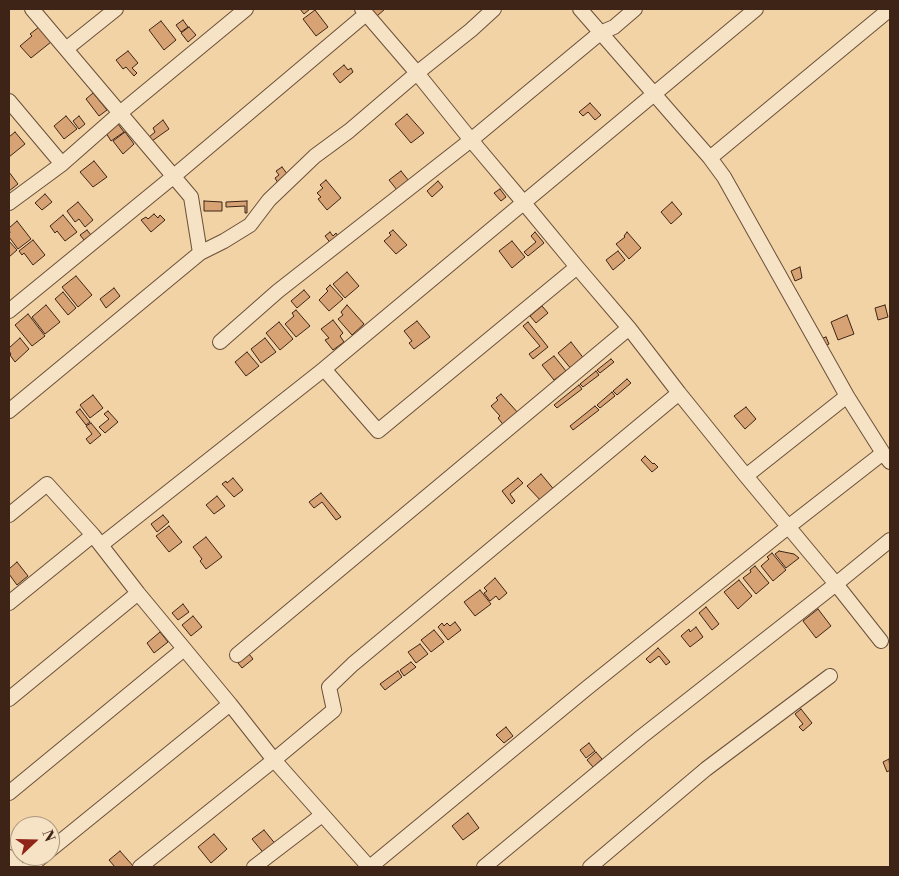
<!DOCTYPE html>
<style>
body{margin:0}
#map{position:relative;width:899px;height:876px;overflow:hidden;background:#f1d3a5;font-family:"Libre Bodoni",serif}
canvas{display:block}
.frame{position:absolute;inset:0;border:10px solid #3e2417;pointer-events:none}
.north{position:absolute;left:10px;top:816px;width:50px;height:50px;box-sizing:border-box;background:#f6e2c4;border:1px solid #ac967f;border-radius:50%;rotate:69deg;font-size:14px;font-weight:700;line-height:20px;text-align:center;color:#3e2417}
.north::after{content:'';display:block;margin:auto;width:18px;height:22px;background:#8f2418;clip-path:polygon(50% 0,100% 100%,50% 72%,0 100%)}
</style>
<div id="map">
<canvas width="899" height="876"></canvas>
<div class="frame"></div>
<div class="north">N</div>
</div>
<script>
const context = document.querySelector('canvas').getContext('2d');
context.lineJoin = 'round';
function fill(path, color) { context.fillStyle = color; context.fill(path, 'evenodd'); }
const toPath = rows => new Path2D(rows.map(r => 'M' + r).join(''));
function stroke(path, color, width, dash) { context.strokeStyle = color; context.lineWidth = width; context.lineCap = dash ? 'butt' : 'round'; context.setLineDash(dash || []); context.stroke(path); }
const building = toPath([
 [300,9,310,9,304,14,300,9],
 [371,9,385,9,377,16,371,9],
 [315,10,328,27,316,36,303,19,315,10],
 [183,20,188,27,181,32,176,25,183,20],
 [161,21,176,40,164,50,149,30,161,21],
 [39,27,51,42,31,58,20,46,32,36,30,34,39,27],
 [189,27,196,35,188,42,181,33,189,27],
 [128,51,138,63,132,68,137,73,134,76,126,67,123,69,116,60,128,51],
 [344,65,348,70,351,68,353,72,340,83,333,74,344,65],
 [93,93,107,110,99,116,86,99,93,93],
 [590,103,601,115,595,120,588,112,583,116,579,112,590,103],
 [407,114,424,133,411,143,395,124,407,114],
 [66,116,77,129,64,139,54,126,66,116],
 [79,116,85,124,79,129,73,121,79,116],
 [163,120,169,129,152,141,149,137,155,132,153,128,163,120],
 [118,124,124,132,111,141,106,133,118,124],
 [15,132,25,144,9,157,9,137,15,132],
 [125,132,134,144,123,154,113,141,125,132],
 [94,161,107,177,93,187,80,172,94,161],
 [282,167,288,175,278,183,275,178,279,175,276,171,282,167],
 [401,171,409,181,397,190,389,180,401,171],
 [9,172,18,184,9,191,9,172],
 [326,180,341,198,327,210,318,199,321,197,317,193,323,188,320,185,326,180],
 [438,181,443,187,432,197,427,191,438,181],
 [500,189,506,197,501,201,494,193,500,189],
 [45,194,52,202,42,210,35,203,45,194],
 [204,201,222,202,222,211,204,211,204,201],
 [247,201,247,213,245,213,245,206,226,207,226,202,247,201],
 [78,202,93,220,85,227,79,219,75,222,67,211,78,202],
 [672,202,682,214,671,224,661,212,672,202],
 [154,214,158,218,160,215,165,220,151,232,141,220,146,217,148,219,154,214],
 [63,215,77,232,65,241,57,231,55,233,50,226,63,215],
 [17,221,31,239,18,249,9,237,9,234,10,233,9,228,17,221],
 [87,230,91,235,84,240,80,235,87,230],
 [393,230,407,245,396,254,384,241,391,235,389,233,393,230],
 [330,232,333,236,336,233,340,239,332,245,325,236,330,232],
 [535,232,544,243,528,256,524,252,536,242,531,236,535,232],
 [627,232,641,248,629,259,616,244,625,237,624,236,627,232],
 [33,240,45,255,33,265,24,253,22,255,19,251,33,240],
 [9,241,17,250,9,257,9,241],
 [512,241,525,257,512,268,499,251,512,241],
 [618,251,625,260,613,270,606,260,618,251],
 [800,267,802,278,795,281,791,271,800,267],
 [347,272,359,286,345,298,333,284,347,272],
 [76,276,92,295,78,307,62,287,76,276],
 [330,285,343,299,329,311,319,300,328,291,326,289,330,285],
 [114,288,120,296,106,308,100,299,114,288],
 [304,290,310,297,297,308,291,301,304,290],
 [63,292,76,308,68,315,55,299,63,292],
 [46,305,60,322,45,334,32,317,46,305],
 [347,305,364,324,352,335,338,319,343,315,341,312,347,305],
 [885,305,888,317,878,320,875,308,885,305],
 [542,306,548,313,536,323,530,316,542,306],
 [296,310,310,326,296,337,285,324,294,316,292,313,296,310],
 [28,314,45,336,32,346,15,325,28,314],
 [847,315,854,334,838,340,831,322,847,315],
 [333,320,343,333,340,336,344,342,333,350,325,340,329,338,321,329,333,320],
 [417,321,430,337,414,349,409,343,412,341,404,331,417,321],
 [279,322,293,339,280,350,266,333,279,322],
 [528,322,548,347,533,359,529,354,540,346,523,326,528,322],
 [826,337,829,344,823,347,820,339,826,337],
 [20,338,29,349,15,362,10,355,11,354,9,351,9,348,20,338],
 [265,338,276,352,261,363,251,349,265,338],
 [571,342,585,360,572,370,558,353,571,342],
 [247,352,259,366,246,376,235,362,247,352],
 [554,356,566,371,554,380,542,365,554,356],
 [611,359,614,362,600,373,597,370,611,359],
 [596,371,599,375,583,387,580,384,596,371],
 [627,379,631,383,617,395,613,391,627,379],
 [579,385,582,389,557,408,554,405,579,385],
 [612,392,615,396,600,408,597,405,612,392],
 [501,394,519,414,505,427,498,418,500,416,491,406,498,400,496,398,501,394],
 [93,395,103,408,90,418,80,405,93,395],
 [595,406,599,410,573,430,570,426,595,406],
 [746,407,756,419,745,429,734,416,746,407],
 [80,409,90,422,86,425,76,412,80,409],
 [108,411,118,422,105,433,99,427,109,419,104,414,108,411],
 [91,423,101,435,90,444,86,439,92,434,86,426,91,423],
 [645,456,653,464,654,463,658,467,652,472,641,460,645,456],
 [541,474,556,492,543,503,527,486,541,474],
 [233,478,243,490,234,497,222,484,226,481,227,483,233,478],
 [518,478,523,483,510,494,515,501,512,504,502,491,518,478],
 [321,493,341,517,336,520,322,502,314,508,309,502,321,493],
 [217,496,225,506,214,514,206,505,217,496],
 [163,515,169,522,157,532,151,524,163,515],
 [169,526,182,542,169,552,156,536,169,526],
 [206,537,222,557,206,569,200,561,202,559,193,547,206,537],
 [779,551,794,554,799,558,786,568,775,554,779,551],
 [772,553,786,570,773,581,761,566,769,559,767,557,772,553],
 [17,562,28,576,17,585,9,574,9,569,17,562],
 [755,566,769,583,756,594,743,578,751,572,750,570,755,566],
 [495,578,507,593,499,600,496,596,490,601,484,593,487,591,484,588,495,578],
 [739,580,752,596,738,609,724,592,739,580],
 [480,590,491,604,475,616,464,602,480,590],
 [183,604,189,612,178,620,172,613,183,604],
 [706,607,719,624,712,630,699,613,706,607],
 [818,609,831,626,816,638,803,621,818,609],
 [193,616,202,627,191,636,182,625,193,616],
 [455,622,461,630,448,640,438,627,442,623,444,626,447,623,450,626,455,622],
 [696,627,703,637,690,647,681,636,689,629,690,632,696,627],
 [434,630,444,642,431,652,421,640,434,630],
 [160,632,168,642,154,653,147,643,160,632],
 [420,644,428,654,416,663,408,652,420,644],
 [658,648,670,662,666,665,659,656,650,663,646,659,658,648],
 [249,654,253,659,242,668,238,663,249,654],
 [411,662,416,667,404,676,400,670,411,662],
 [398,671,402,677,385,690,380,684,398,671],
 [801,709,812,723,803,731,799,727,803,724,795,714,801,709],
 [506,727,513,736,504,743,496,735,506,727],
 [589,743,595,751,586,758,580,750,589,743],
 [596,752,602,759,593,767,587,760,596,752],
 [889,759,890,770,887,772,883,762,889,759],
 [468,813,479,828,463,840,452,826,468,813],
 [264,830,277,846,266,856,252,839,264,830],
 [214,834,227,849,211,863,198,847,214,834],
 [120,851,134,867,115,867,109,860,120,851]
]);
const minor = toPath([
 [32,9,191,197,200,253],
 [362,9,417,73,471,140,524,203,577,267,629,328,679,393,746,476,836,584,881,641],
 [580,9,710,158,724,177,847,396,883,453,890,462],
 [66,49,116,9],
 [9,101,62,164],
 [710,158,890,9],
 [9,203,62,164,120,113,246,9],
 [9,311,174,176,366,14],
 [220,342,278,291,471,140,600,33,614,27,635,9],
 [324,369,378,431,577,267],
 [9,411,200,253,224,241,250,225,269,200,315,156,349,131,417,73,471,30,494,9],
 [746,476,847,396],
 [9,515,47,484,93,535,138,593,230,704,274,760,369,867],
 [101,545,324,369,756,9],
 [9,603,93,535],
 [237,655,629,328],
 [9,699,138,593],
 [9,793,184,649],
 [50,850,230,704],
 [9,857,17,867],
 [29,867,43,856],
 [140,867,274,760,334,710,329,687,353,664,679,393],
 [254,867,322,815],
 [370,867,587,688,788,527,883,453],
 [484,867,641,737,836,584,890,540],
 [590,867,706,769,830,676]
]);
fill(building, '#d8a374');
stroke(building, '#3e2417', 1);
stroke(minor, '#6b503a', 16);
stroke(minor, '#f6e2c4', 14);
</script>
